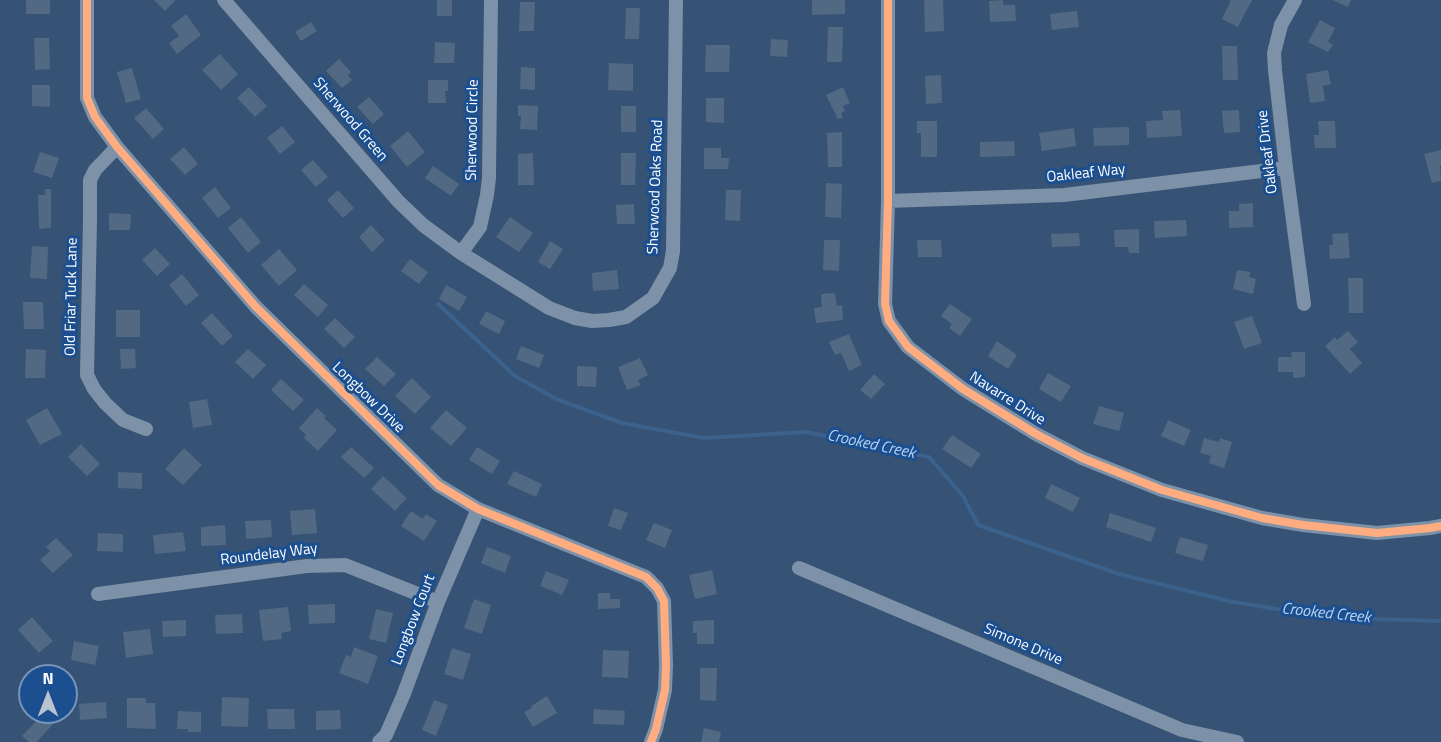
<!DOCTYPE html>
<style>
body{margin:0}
#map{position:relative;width:1441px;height:742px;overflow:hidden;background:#365274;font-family:"Titillium Web",sans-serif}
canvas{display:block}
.north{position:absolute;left:18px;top:664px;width:60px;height:60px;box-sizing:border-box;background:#1b4f8f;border:2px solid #7695bc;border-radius:50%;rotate:0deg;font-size:16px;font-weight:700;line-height:24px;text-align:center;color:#fff}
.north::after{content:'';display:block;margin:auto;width:21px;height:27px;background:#b9c2ce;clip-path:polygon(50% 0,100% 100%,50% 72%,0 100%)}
</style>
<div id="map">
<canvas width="1441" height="742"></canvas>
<div class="north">N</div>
</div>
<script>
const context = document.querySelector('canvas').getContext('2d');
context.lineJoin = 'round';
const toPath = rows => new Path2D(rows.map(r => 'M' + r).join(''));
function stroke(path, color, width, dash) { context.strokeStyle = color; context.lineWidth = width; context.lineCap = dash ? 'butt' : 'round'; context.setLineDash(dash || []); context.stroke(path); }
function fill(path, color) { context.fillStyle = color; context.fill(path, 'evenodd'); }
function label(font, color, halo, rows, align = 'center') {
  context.font = font + ' "Titillium Web",sans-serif'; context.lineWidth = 6; context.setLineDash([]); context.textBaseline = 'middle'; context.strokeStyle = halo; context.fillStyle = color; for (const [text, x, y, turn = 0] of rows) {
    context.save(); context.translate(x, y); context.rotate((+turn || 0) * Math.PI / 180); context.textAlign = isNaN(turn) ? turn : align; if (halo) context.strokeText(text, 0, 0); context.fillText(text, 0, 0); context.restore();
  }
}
const stream = toPath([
 [438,304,515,376,556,399,622,423,704,438,806,432,929,457,963,496,978,525,1119,574,1233,602,1334,618,1441,621]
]);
const building = toPath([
 [26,0,50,0,50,14,26,14],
 [154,0,174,0,175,1,165,11],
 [437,0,452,0,452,16,437,16],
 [812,0,845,0,845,14,812,15],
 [924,0,943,0,944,31,925,32],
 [1003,0,1003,5,1015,5,1016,21,990,22,989,1],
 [1231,0,1252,0,1238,27,1222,19],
 [1332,0,1351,0,1348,7],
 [520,2,535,2,534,31,519,31],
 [626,8,640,8,639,39,625,39],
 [1077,11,1079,27,1052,30,1050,14],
 [186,14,201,35,177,54,169,43,179,36,171,26],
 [1320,20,1335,28,1328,42,1333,45,1328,52,1308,42],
 [311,22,317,31,301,41,295,32],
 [828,27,843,27,842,62,827,62],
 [34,38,49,38,50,69,35,70],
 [771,39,788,40,787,57,770,56],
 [435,42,455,43,454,63,434,63],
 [706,45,730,45,729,72,705,72],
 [1222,46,1237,46,1238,80,1223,80],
 [220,54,238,74,221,90,202,70],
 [339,59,351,72,348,75,352,80,342,88,326,71],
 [609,63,633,64,633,91,608,90],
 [521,67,535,68,535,90,520,89],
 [132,68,141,99,126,103,117,72],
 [1328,70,1331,84,1323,86,1325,101,1310,103,1306,74],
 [941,75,942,103,926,104,925,76],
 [428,80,448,80,448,91,445,91,446,103,428,103],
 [32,85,50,85,50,107,32,106],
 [249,87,267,106,255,117,237,98],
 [843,87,850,103,843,106,845,111,841,113,843,118,838,119,826,95],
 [369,97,384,114,373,124,357,107],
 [706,98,724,98,724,123,706,122],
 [518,105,538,106,537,130,520,129,521,116,518,116],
 [621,106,636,106,636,132,621,132],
 [146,108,164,129,153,139,134,118],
 [1180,110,1182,136,1147,138,1146,121,1163,120,1162,111],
 [1239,110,1240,132,1224,133,1222,111],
 [917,121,937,121,937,157,921,157,921,133,917,133],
 [1318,121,1335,121,1336,148,1315,148,1314,135,1319,135],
 [282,126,295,142,280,154,267,138],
 [1129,127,1129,145,1094,146,1093,128],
 [1074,128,1076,146,1042,151,1039,133],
 [408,131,425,152,407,167,390,146],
 [842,132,842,167,828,167,827,133],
 [1014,141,1015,156,980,157,980,142],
 [184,147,198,164,185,175,170,159],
 [704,148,721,148,721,158,729,158,728,169,704,169],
 [1441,150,1441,166,1440,166,1441,181,1432,183,1424,154],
 [40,152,59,158,52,178,33,172],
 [533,153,534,185,518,185,518,154],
 [621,153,636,153,635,185,621,185],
 [313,160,328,177,316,187,301,170],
 [433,166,459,184,451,196,425,178],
 [826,183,842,184,841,218,825,217],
 [215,187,231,208,218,218,202,198],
 [45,189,51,189,51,228,39,229,38,195,45,195],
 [338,190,354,208,343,218,327,200],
 [726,190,741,190,740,221,725,220],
 [1253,203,1253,227,1229,228,1229,211,1239,211,1239,204],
 [634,204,635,224,617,224,616,205],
 [109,213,131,214,130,230,109,230],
 [241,217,261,242,248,253,228,228],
 [510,217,533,233,519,252,496,237],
 [1186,220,1187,236,1155,238,1154,221],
 [371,225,385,240,372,252,359,237],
 [1139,229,1139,253,1129,253,1128,247,1115,247,1114,230],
 [1079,233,1080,246,1052,247,1051,234],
 [1348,233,1350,258,1330,259,1329,245,1333,245,1332,234],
 [824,240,840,240,839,271,823,270],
 [917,240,941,240,942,257,918,257],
 [550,241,563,249,550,269,538,262],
 [32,246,48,247,47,279,30,278],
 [155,248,170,264,157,276,142,260],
 [279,249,297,270,279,286,261,265],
 [410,259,428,272,419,284,401,271],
 [617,270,619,289,593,291,592,273],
 [1237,270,1250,272,1249,277,1256,279,1253,294,1233,289],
 [182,274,199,295,186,306,169,285],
 [1348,278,1363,278,1363,313,1349,313],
 [304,284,328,305,318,317,294,295],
 [446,285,467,297,459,311,439,299],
 [835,293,837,306,842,305,843,320,816,323,814,308,822,307,821,294],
 [23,302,43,302,44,329,24,329],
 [950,304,972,319,960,336,949,328,952,324,941,316],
 [116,310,140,310,140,337,116,337],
 [486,311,505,321,499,334,479,324],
 [212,313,233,336,222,346,201,323],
 [1252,316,1262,343,1244,349,1234,322],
 [335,318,355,337,344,348,324,329],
 [1348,331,1358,342,1350,349,1362,363,1350,374,1325,346,1335,337,1337,340],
 [849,334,862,365,849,371,841,353,835,355,829,342],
 [997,341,1017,355,1008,369,988,356],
 [521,346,544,355,539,368,516,359],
 [26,349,46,350,45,378,25,378],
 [120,349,135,349,136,368,121,369],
 [248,349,266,365,253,379,235,362],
 [1291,352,1305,352,1305,377,1293,378,1293,372,1278,372,1278,357,1292,357],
 [377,357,396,374,384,386,365,369],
 [640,358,648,375,638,380,641,385,627,390,618,367],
 [577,366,597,367,596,387,577,386],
 [1048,373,1071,386,1061,402,1039,389],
 [874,374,885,384,871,399,860,390],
 [412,378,431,397,415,414,395,396],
 [281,379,304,400,293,411,271,390],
 [207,399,212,425,193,428,189,402],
 [1099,406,1124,413,1119,431,1093,424],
 [47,408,62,434,40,445,26,420],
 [317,408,326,416,324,418,337,430,318,451,304,438,306,435,299,428],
 [446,410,467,428,451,446,430,428],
 [1168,420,1191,430,1184,446,1161,436],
 [952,435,981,454,971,468,942,449],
 [1204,438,1219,442,1220,438,1232,442,1224,468,1209,463,1211,456,1200,453],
 [81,444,100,464,87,476,68,457],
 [351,447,374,468,364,478,341,457],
 [477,447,500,461,492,474,469,460],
 [184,448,202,465,183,485,165,469],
 [514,471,542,484,536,497,507,484],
 [118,472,142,473,142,489,118,488],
 [383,476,407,498,395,511,371,489],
 [1051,484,1080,498,1073,512,1045,498],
 [614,508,628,513,621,530,608,526],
 [315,509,317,533,292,535,290,511],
 [411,511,423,519,426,514,437,521,424,541,401,526],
 [1110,513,1156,528,1151,542,1106,527],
 [271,520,272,537,246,539,245,521],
 [654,523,672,530,665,548,646,540],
 [225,525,226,545,201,546,201,527],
 [183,532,186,551,155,554,153,535],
 [98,533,123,534,123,552,97,551],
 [1180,537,1208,545,1203,561,1175,553],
 [56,538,73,555,53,573,40,560,50,551,46,547],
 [487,547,511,556,505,573,481,563],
 [712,570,717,594,695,599,689,575],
 [546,571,569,580,562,595,540,586],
 [598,593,610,593,610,599,620,599,620,608,598,609],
 [474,599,491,605,482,634,464,628],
 [335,604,335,623,309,624,308,605],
 [288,607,291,631,281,633,282,639,263,641,259,610],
 [376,609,393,613,386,643,369,639],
 [242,614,243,633,216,634,215,615],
 [32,617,53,641,39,653,18,630],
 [186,620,186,636,163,637,162,621],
 [714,620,714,644,697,644,697,633,693,633,693,621],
 [150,629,153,654,126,658,123,632],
 [74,641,99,646,95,665,71,660],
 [354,647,378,656,368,684,339,673,346,655,351,657],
 [452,648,471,654,463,680,444,674],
 [603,650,629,651,628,678,602,677],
 [700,668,717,668,716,701,700,700],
 [547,696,557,713,533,727,524,712,532,708,531,706],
 [222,697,249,698,248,727,221,726],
 [127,698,146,698,146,703,155,703,156,729,127,728],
 [434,700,448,705,436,736,422,730],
 [106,702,107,718,80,720,79,704],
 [267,709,294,709,295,729,268,729],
 [594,709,625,711,624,725,593,724],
 [340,710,341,729,316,730,316,711],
 [178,711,201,712,201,732,188,732,188,729,177,729],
 [43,714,54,723,37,742,29,742,22,736],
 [704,728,721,732,719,742,701,742]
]);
const minor = toPath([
 [87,0,87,98,95,117,117,147,256,307,438,485,478,509,646,577,657,588,664,601,666,665,665,690,656,729,651,742],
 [224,0,398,201,423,225,461,253,549,308,575,318,592,321,609,320,626,317,653,298,670,268,673,251,676,0],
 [888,0,888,201,885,304,889,321,908,347,963,389,1036,434,1082,458,1162,490,1262,518,1303,525,1377,533,1430,528,1441,526],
 [1295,0,1281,25,1274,53,1275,70,1286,168,1304,304],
 [117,147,95,170,90,180,90,219,87,375,94,389,105,403,123,420,146,429],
 [888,201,1064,195,1286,168],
 [461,253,480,227,487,195,489,178,491,0],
 [799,568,1182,730,1237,742],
 [98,594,307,566,345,565,438,602],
 [379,742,386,735,403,696,438,602,478,509]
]);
const cycleway = toPath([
 [87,0,87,98,95,117,117,147,256,307,438,485,478,509,646,577,657,588,664,601,666,665,665,690,656,729,651,742],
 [888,0,888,201,885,304,889,321,908,347,963,389,1036,434,1082,458,1162,490,1262,518,1303,525,1377,533,1430,528,1441,526]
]);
const streetNames = [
 ["Sherwood Green",350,120,49],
 ["Sherwood Circle",473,130,-89],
 ["Oakleaf Drive",1268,152,-97],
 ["Oakleaf Way",1086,174,-6],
 ["Sherwood Oaks Road",656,187,-88],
 ["Old Friar Tuck Lane",72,297,-89],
 ["Longbow Drive",368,398,44],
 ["Navarre Drive",1007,399,32],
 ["Roundelay Way",269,555,-7],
 ["Longbow Court",414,620,-69],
 ["Simone Drive",1023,645,23]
];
const waterNames = [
 ["Crooked Creek",871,445,12],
 ["Crooked Creek",1326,614,6]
];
stroke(stream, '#3b618d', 4);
fill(building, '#526984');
stroke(minor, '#7d92a8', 14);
stroke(cycleway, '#ffac80', 8);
label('15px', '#fff', '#1b4f8f', streetNames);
label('italic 16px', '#b5d3f5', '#1b4f8f', waterNames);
</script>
